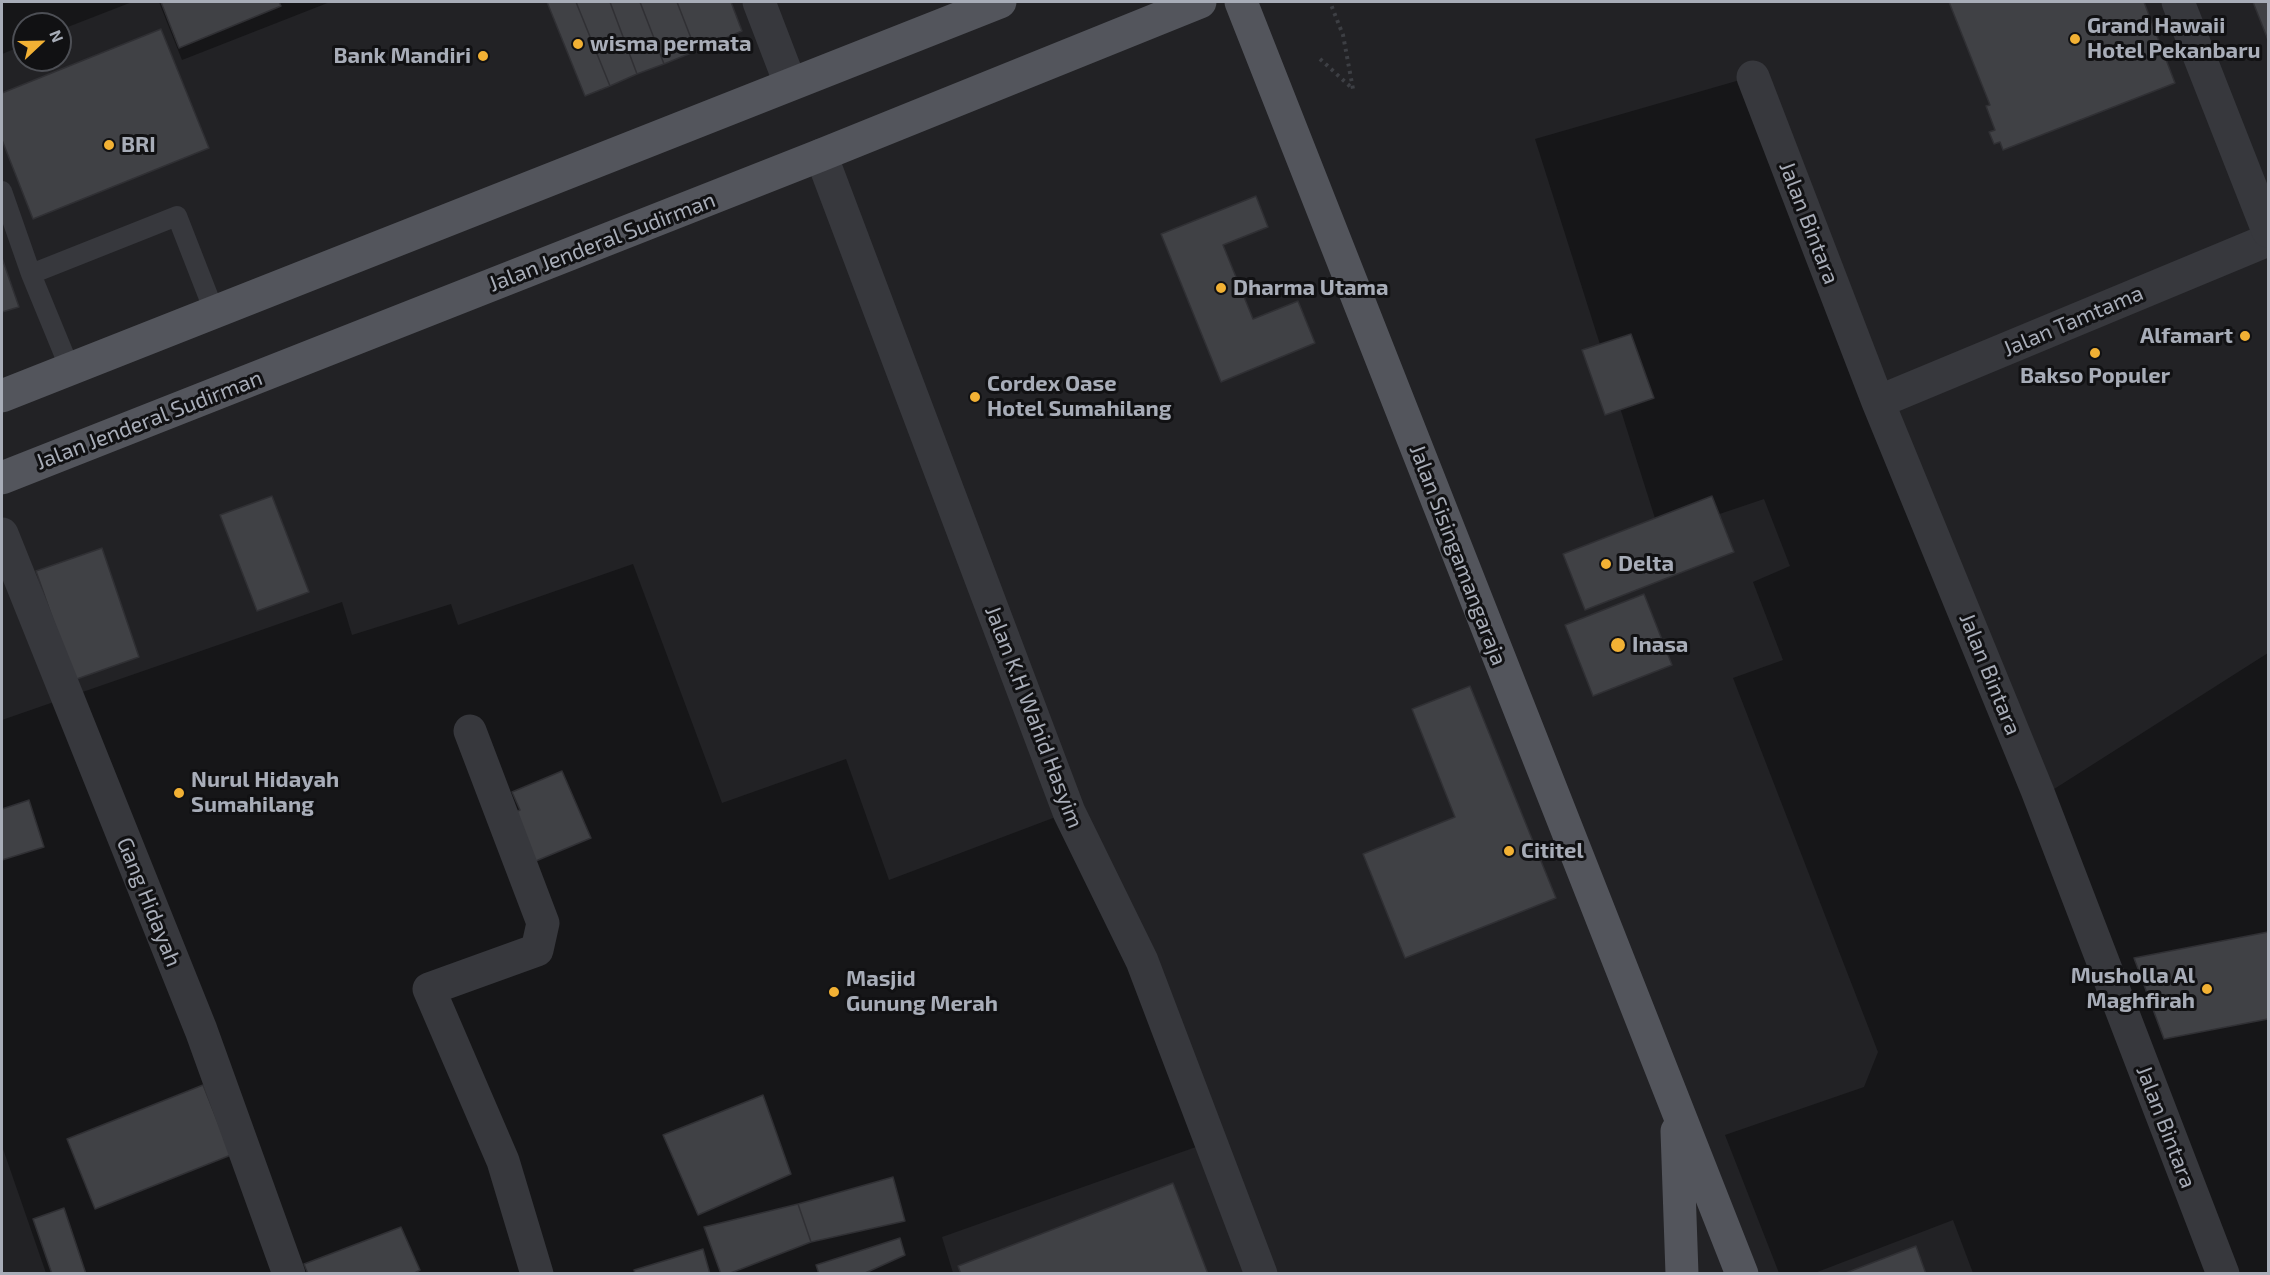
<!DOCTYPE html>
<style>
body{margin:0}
#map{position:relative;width:2270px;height:1275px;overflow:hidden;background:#161618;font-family:"Exo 2",sans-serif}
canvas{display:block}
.frame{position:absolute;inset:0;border:3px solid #a8adb8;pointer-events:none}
.north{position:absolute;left:12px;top:12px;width:60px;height:60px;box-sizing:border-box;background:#111113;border:2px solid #4d4f55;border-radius:50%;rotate:68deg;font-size:16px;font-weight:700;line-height:24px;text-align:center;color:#a8adb8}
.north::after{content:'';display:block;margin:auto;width:21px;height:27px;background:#f2b134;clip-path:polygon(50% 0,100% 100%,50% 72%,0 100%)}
</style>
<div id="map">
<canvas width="2270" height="1275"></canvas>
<div class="frame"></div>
<div class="north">N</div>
</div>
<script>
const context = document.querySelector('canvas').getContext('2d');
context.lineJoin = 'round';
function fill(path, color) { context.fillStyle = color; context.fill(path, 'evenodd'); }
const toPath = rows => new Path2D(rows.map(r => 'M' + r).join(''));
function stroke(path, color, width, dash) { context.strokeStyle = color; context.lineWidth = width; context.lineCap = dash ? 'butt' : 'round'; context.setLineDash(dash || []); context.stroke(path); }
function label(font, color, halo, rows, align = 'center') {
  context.font = font + ' "Exo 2",sans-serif'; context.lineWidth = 6; context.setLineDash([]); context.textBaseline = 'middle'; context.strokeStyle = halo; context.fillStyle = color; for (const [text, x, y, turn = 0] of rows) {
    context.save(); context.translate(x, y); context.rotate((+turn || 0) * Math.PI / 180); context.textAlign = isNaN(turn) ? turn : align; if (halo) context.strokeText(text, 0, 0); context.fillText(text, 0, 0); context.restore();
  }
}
const built = toPath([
 [132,2,159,2,182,60,330,2,2268,2,2268,653,2040,798,1747,78,1535,139,1660,534,1764,499,1790,566,1753,582,1783,660,1733,678,1878,1052,1864,1087,1725,1135,1779,1273,953,1273,942,1237,1210,1142,1069,812,889,880,846,759,722,803,633,564,458,625,451,604,352,635,342,602,2,720,2,54,24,45,24,60,60,60,60,30],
 [2,1146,46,1273,2,1273],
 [1953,1220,1973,1273,1812,1274]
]);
const building = toPath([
 [161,2,279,2,281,6,179,48,161,2],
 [547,2,576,2,610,86,585,96,547,2],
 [576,2,610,2,637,74,610,86,576,2],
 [610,2,640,2,664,64,637,74,610,2],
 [640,2,677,2,696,51,664,64,640,2],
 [677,2,731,2,742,31,696,51,677,2],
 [1949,2,2144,2,2175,83,2003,150,2000,142,1994,144,1989,132,1995,130,1986,106,1990,105,1949,2],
 [2253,2,2268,2,2268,40,2253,2],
 [161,29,209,148,33,219,2,140,2,93,161,29],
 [1256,196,1268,227,1223,245,1253,319,1298,301,1315,343,1221,382,1161,234,1256,196],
 [2,258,19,307,2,312,2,258],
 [1631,334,1654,398,1605,415,1582,350,1631,334],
 [272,496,309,592,257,611,220,515,272,496],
 [1712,496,1734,552,1585,610,1563,554,1712,496],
 [102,548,139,657,74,680,36,571,102,548],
 [1644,594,1672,665,1593,696,1565,625,1644,594],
 [1470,686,1556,898,1405,958,1363,854,1455,817,1412,709,1470,686],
 [562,771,591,838,531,863,511,814,520,810,512,792,562,771],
 [29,800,44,847,2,860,2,809,29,800],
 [2268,932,2268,1019,2164,1039,2134,958,2268,932],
 [203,1085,231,1155,95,1209,67,1139,203,1085],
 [763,1095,791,1174,698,1215,663,1135,763,1095],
 [893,1177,905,1221,811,1242,798,1204,893,1177],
 [1173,1183,1208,1274,961,1274,958,1266,1173,1183],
 [798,1204,811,1242,728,1274,721,1274,704,1227,798,1204],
 [64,1208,86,1274,52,1274,33,1219,64,1208],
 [401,1227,420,1270,413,1274,308,1274,304,1264,401,1227],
 [900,1238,905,1255,863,1274,819,1274,816,1265,900,1238],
 [1916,1246,1926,1274,1843,1274,1916,1246],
 [703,1249,710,1274,635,1274,634,1270,703,1249]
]);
const path = toPath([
 [1320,59,1353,89,1343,35,1330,2]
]);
const service = toPath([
 [2,191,31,274],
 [70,369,31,274,177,216,214,311]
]);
const minor = toPath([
 [1753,77,1878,402,2037,790,2223,1274],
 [821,155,1069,812,1142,961,1261,1274],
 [1878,402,2268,240],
 [2,534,201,1030,289,1274],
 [470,731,543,923,537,950,429,989,503,1161,537,1274]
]);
const tertiary = toPath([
 [759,2,790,83],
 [2178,2,2268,231]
]);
const primary = toPath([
 [1241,2,1742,1274],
 [2,396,1000,2],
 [2,478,821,155,1200,2],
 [1677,1131,1682,1274]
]);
const markers = [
 [2075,39,6,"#f2b134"],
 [578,44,6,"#f2b134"],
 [483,56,6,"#f2b134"],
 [109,145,6,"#f2b134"],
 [1221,288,6,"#f2b134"],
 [2245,336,6,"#f2b134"],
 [2095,353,6,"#f2b134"],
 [975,397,6,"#f2b134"],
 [1606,564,6,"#f2b134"],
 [1618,645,8,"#f2b134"],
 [179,793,6,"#f2b134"],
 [1509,851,6,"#f2b134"],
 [2207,989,6,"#f2b134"],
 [834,992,6,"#f2b134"]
];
const poiNames = [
 ["Grand Hawaii",2087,26],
 ["Hotel Pekanbaru",2087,51],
 ["wisma permata",590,44],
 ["Bank Mandiri",471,56,"right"],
 ["BRI",121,145],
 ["Dharma Utama",1233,288],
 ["Alfamart",2233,336,"right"],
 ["Bakso Populer",2095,376,"center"],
 ["Cordex Oase",987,384],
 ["Hotel Sumahilang",987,409],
 ["Delta",1618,564],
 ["Inasa",1632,645],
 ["Nurul Hidayah",191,780],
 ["Sumahilang",191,805],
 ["Cititel",1521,851],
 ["Musholla Al",2195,976,"right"],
 ["Maghfirah",2195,1001,"right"],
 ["Masjid",846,979],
 ["Gunung Merah",846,1004]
];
const streetNames = [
 ["Jalan Bintara",1809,223,69],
 ["Jalan Jenderal Sudirman",602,242,-21],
 ["Jalan Tamtama",2073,321,-23],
 ["Jalan Jenderal Sudirman",149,420,-21],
 ["Jalan Sisingamangaraja",1458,555,69],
 ["Jalan Bintara",1990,674,68],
 ["Jalan K.H Wahid Hasyim",1034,717,69],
 ["Gang Hidayah",149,902,68],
 ["Jalan Bintara",2166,1127,69]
];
fill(built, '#222225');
fill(building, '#404145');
stroke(building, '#303034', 1.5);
stroke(path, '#3d3f44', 4, [3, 4.5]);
stroke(service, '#37383d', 20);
stroke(minor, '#37383d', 33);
stroke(tertiary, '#37383d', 33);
stroke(primary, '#53555c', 33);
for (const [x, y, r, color] of markers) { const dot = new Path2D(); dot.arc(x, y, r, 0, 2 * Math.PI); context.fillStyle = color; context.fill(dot); stroke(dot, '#111113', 2); }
label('bold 22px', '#a8adb8', '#111113', poiNames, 'left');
label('22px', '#a8adb8', '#111113', streetNames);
</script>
